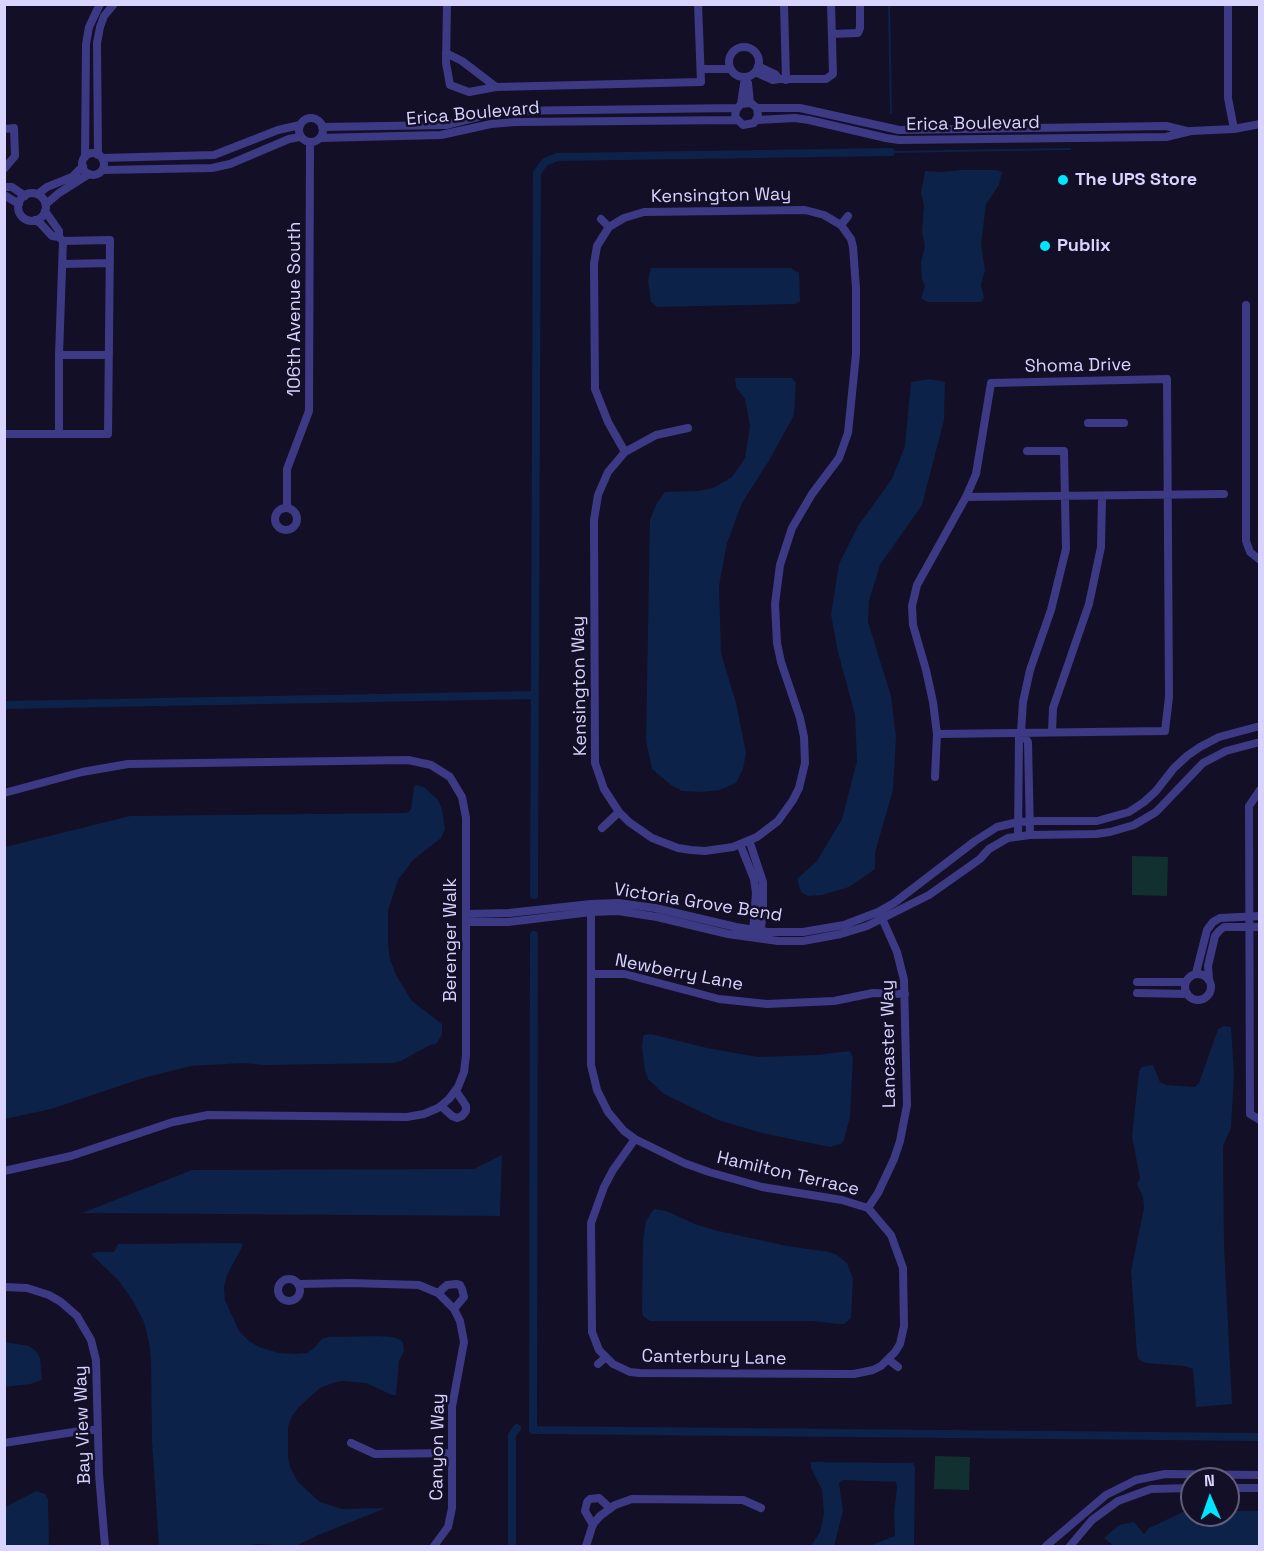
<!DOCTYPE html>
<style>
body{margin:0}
#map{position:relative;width:1264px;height:1551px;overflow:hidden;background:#130f26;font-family:"Space Grotesk",sans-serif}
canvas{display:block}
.frame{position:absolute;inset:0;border:6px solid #d9d4ff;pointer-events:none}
.north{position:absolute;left:1180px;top:1467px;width:60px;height:60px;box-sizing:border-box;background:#130f26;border:2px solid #625e7d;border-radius:50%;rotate:358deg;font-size:16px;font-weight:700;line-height:24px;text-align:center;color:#d9d4ff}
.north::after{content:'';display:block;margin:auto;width:21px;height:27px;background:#00e5ff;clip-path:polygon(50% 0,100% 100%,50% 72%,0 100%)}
</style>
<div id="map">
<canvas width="1264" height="1551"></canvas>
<div class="frame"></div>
<div class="north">N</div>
</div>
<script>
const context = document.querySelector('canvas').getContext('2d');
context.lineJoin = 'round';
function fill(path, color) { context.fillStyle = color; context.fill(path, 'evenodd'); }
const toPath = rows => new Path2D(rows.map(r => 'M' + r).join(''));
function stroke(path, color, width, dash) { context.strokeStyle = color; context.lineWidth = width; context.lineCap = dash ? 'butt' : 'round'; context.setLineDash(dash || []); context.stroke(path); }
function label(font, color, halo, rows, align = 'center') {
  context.font = font + ' "Space Grotesk",sans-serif'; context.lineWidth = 5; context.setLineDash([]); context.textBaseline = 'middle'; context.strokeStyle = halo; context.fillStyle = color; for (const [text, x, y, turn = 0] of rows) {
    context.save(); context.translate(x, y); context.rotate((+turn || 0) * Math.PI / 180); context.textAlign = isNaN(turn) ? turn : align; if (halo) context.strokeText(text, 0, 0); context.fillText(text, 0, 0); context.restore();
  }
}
const green = toPath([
 [1132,856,1168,857,1167,896,1132,895],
 [935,1456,970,1457,969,1490,934,1489]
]);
const water = toPath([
 [960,170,997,170,1002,172,999,185,986,204,981,244,985,270,981,285,984,298,981,302,927,302,921,298,925,286,922,280,921,262,925,246,922,232,924,206,921,193,925,171,943,172],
 [651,268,791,268,799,273,800,301,795,304,657,307,651,302,648,280],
 [735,378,792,378,796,383,794,415,770,459,742,503,727,543,719,586,721,653,736,703,746,753,743,769,736,783,720,790,701,792,682,791,671,785,652,769,646,740,650,519,657,503,665,492,698,491,713,488,732,477,745,458,750,426,745,399,736,387],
 [929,379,945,382,944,420,922,505,880,565,869,601,868,622,891,696,896,737,893,790,875,853,875,869,849,887,822,895,808,896,801,892,797,879,817,861,842,819,857,761,855,715,838,652,831,615,839,564,858,526,892,479,905,446,911,382],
 [416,785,424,787,438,800,442,809,445,829,441,838,413,860,398,880,388,910,388,945,390,959,396,975,412,1001,442,1024,442,1035,436,1044,430,1045,401,1061,392,1063,265,1065,243,1063,191,1066,143,1078,51,1109,5,1119,5,847,130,816,404,813,409,812,411,809,414,787],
 [1224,1026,1231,1027,1234,1074,1231,1128,1223,1146,1224,1245,1232,1404,1196,1407,1193,1369,1185,1366,1146,1363,1138,1359,1137,1354,1131,1271,1144,1208,1143,1197,1137,1184,1140,1178,1132,1137,1139,1071,1142,1067,1153,1065,1160,1082,1166,1085,1195,1087,1199,1083,1218,1029],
 [651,1034,707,1048,758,1057,817,1055,850,1051,853,1058,850,1117,844,1140,841,1144,830,1147,762,1133,718,1120,664,1094,648,1079,645,1071,642,1047,643,1038,644,1035],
 [502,1155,500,1216,82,1213,192,1170,474,1169],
 [654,1209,666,1211,695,1224,714,1230,787,1246,829,1252,837,1255,847,1263,853,1279,851,1318,844,1324,839,1324,812,1321,650,1321,643,1316,642,1310,643,1240,646,1221],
 [238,1243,243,1244,242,1247,227,1275,224,1287,225,1300,239,1331,249,1341,259,1347,279,1353,297,1354,307,1353,314,1348,322,1339,328,1337,378,1336,393,1337,401,1340,403,1343,404,1351,399,1361,396,1395,392,1395,366,1383,342,1381,333,1383,320,1388,299,1407,292,1416,288,1427,288,1457,290,1467,298,1482,320,1502,342,1509,386,1508,316,1536,296,1546,257,1544,246,1546,159,1546,152,1442,151,1360,149,1342,144,1322,133,1301,119,1281,91,1254,97,1252,114,1252,118,1244],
 [5,1342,29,1346,36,1351,40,1358,42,1380,30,1384,5,1387],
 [811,1462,913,1463,915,1468,914,1546,869,1546,895,1536,894,1513,897,1488,896,1482,843,1480,839,1483,843,1511,834,1546,811,1546,820,1532,824,1513,822,1490,811,1468],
 [36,1491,45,1494,48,1499,49,1546,5,1546,5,1507],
 [1228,1511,1259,1511,1259,1546,1114,1546,1104,1538,1119,1525,1134,1522,1144,1534,1149,1528,1183,1512,1192,1512,1192,1515,1228,1515]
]);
const stream = toPath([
 [889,4,891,113],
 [891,152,1070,149]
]);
const canal = toPath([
 [4,705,534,695],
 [534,895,537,173,545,162,557,157,891,152],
 [534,935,533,1430,1260,1437],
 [512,1546,512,1435,517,1428]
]);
const minor = toPath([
 [447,4,446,63,450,85,469,92,496,87,701,82,698,4],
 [784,4,786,80],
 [1228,4,1228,98,1234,129],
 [832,34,858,33,860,28,860,4],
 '729 62a15 15 0 1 1 30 0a15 15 0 1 1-30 0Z',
 [446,53,462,61,496,87],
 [701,69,730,69],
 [755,72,773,80,779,79,775,74,758,66],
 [779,79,826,79,833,74,831,4],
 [745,81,748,83,750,103],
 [741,104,751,103,757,108,758,116,754,123,743,125,735,117,736,110,741,104,745,77],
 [757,108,800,108,899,130,1166,126,1187,131],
 '299 130a12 12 0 1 1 24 0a12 12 0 1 1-24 0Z',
 [757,120,795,118,809,120,886,138,899,140,1166,137,1191,131,1234,129,1260,124],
 [322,127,446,125,501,111,737,108],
 [4,129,14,128,15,156,4,169],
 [320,138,441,135,491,124,515,122,737,120],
 '82 164a11 11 0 1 1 22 0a11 11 0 1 1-22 0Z',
 [98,155,97,43,100,27,104,16,114,4],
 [85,157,86,44,89,27,100,4],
 [102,158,214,155,278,130,300,125],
 [103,170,212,168,230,164,289,139,300,137],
 [4,187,12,187,25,196],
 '18 207a14 14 0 1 1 28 0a14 14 0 1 1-28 0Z',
 [38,194,47,187,72,177,83,166],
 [4,195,19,204],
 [46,204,59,193,89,174],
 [45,211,59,231,59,237,63,241],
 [601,219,609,227],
 [35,220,40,223,52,236,59,237],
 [841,225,848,216],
 [63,264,110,263],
 [1246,305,1246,541,1250,552,1260,560],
 [59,355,109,355],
 [1088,423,1124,423],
 [4,434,108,434,110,240,63,241,59,355,59,434],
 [625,452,608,422,595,389,594,264,597,246,609,227,624,218,644,212,805,210,824,215,841,225,851,239,853,247,856,288,856,354,848,433,839,458,812,494,792,528,780,565,775,604,777,643,781,662,800,718,804,737,805,763,799,788,793,800,778,821,757,837,733,847,705,851,691,850,678,848,652,838,629,822,619,812,604,789,595,763,594,520,598,495,608,472,625,452,656,435,688,428],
 [966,497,1224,494],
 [287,508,287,469,309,411,310,142],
 '275 519a11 11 0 1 1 22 0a11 11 0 1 1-22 0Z',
 [1021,732,1028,742,1030,835],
 [1052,732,1053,708,1089,604,1101,547,1102,496],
 [935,777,937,734,933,702,926,670,913,625,912,606,917,585,966,497,976,474,991,383,1167,379,1169,697,1165,731,937,734],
 [1260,790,1249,806,1250,1114,1260,1120],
 [4,793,82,772,128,764,408,760,431,765,450,777,462,797,466,818,466,1055,464,1072,458,1087,449,1099,438,1108,424,1114,407,1117,208,1115,173,1122,71,1156,4,1171],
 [602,828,619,812],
 [1018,836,1019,737,1021,732,1023,702,1030,670,1051,610,1066,549,1064,451,1027,451],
 [749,840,763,882,763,912,760,935],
 [740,844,754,879,756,893,753,932],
 [591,904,591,1065,597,1090,608,1112,624,1131,635,1139,684,1163,709,1172,762,1187,842,1200,868,1208,891,1235,903,1268,904,1326,900,1344,895,1352,881,1366,873,1370,854,1374,640,1373,630,1372,613,1364,599,1350,592,1332,591,1223,604,1187,613,1170,635,1139],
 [466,914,509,913,591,904,618,903,655,908,736,927,767,932,803,932,844,925,878,912,894,903,975,841,997,827,1018,822,1037,821,1097,821,1129,812,1144,802,1156,791,1174,768,1187,756,1200,747,1219,737,1260,726],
 [466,922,508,922,591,912,618,911,657,917,728,934,778,941,803,941,841,934,867,926,929,895,980,859,989,849,1008,838,1030,835,1096,834,1110,832,1134,825,1156,812,1203,763,1226,751,1260,742],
 [1196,973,1207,930,1213,922,1220,918,1260,916],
 '1185 987a13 13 0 1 1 26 0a13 13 0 1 1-26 0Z',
 [591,974,625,974,719,999,767,1004,834,1001,873,993,905,994],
 [1209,979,1208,966,1215,936,1219,931,1224,927,1260,927],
 [1137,982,1186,982],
 [1137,993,1187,994],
 [441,1106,452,1116,457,1118,462,1116,466,1111,466,1106,456,1091],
 [868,1208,878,1193,894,1159,900,1141,907,1105,904,980,897,952,881,916],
 '278 1290a11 11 0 1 1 22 0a11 11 0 1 1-22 0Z',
 [298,1284,350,1283,419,1285,438,1293,454,1309,460,1321,464,1342,452,1407,452,1508,448,1527,434,1546],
 [4,1287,27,1288,49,1295,61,1302,77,1316,91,1340,96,1360,99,1474,105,1546],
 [438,1293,447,1285,456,1284,460,1285,462,1289,464,1297,454,1309],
 [889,1360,898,1367],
 [598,1364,605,1358],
 [4,1443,86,1430,97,1430],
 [351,1443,375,1454,452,1453],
 [1228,1488,1260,1488],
 [593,1525,585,1511,587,1502,590,1499,599,1498,610,1508],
 [586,1546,593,1524,600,1516,615,1505,632,1499,743,1500,761,1508],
 [1046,1546,1106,1495,1136,1480,1165,1474,1260,1475],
 [1070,1546,1092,1520,1118,1501,1151,1489,1192,1488]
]);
const markers = [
 [1063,180,6,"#00e5ff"],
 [1045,246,6,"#00e5ff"]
];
const streetNames = [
 ["Erica Boulevard",473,114,-5],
 ["Erica Boulevard",973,124,-1],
 ["Kensington Way",721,196,-1],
 ["106th Avenue South",295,309,-90],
 ["Shoma Drive",1078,366,-1],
 ["Kensington Way",580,686,-91],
 ["Victoria Grove Bend",698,903,9],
 ["Berenger Walk",451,940,-90],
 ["Newberry Lane",679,973,11],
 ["Lancaster Way",889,1044,-91],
 ["Hamilton Terrace",788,1174,13],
 ["Canterbury Lane",714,1358,1],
 ["Bay View Way",83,1425,-92],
 ["Canyon Way",438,1447,-89]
];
const poiNames = [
 ["The UPS Store",1075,180],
 ["Publix",1057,246]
];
fill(green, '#12302f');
fill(water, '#0c2248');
stroke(stream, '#0c2248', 2);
stroke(canal, '#0c2248', 8);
stroke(minor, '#3d3a85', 8);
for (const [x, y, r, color] of markers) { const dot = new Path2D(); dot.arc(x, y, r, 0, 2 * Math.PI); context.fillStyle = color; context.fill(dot); stroke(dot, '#130f26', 2); }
label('18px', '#d9d4ff', '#130f26', streetNames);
label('bold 18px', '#d9d4ff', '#130f26', poiNames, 'left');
</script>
